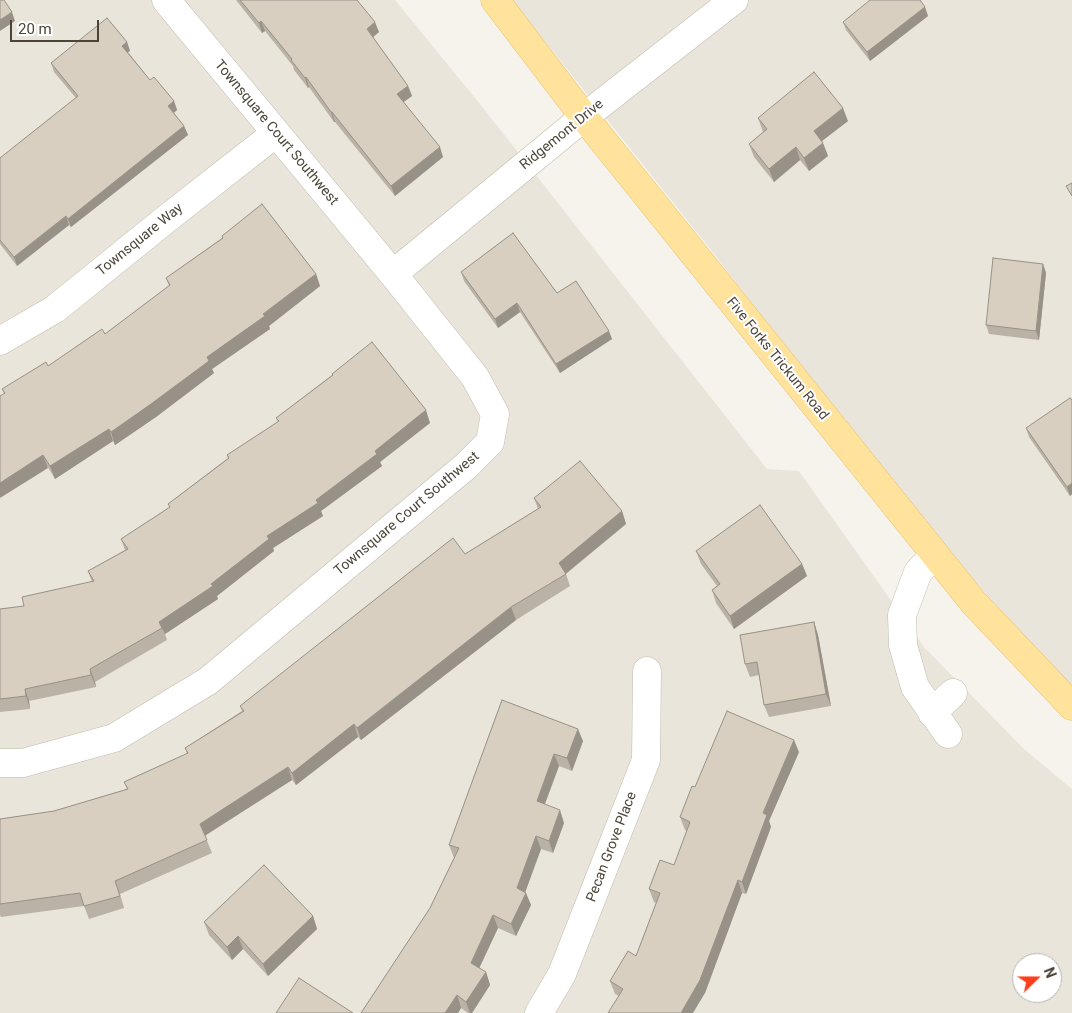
<!DOCTYPE html>
<style>
body{margin:0}
#map{position:relative;width:1072px;height:1013px;overflow:hidden;background:#f6f3ec;font-family:Roboto,sans-serif}
canvas{display:block}
.north{position:absolute;left:1012px;top:953px;width:50px;height:50px;box-sizing:border-box;background:#fff;border:1px solid #b7b4b0;border-radius:50%;rotate:68deg;font-size:14px;font-weight:700;line-height:20px;text-align:center;color:#4b4439}
.north::after{content:'';display:block;margin:auto;width:18px;height:22px;background:#fc3f1d;clip-path:polygon(50% 0,100% 100%,50% 72%,0 100%)}
.scale{position:absolute;left:10px;top:20px;width:89px;height:22px;box-sizing:border-box;border:2px solid #4b4439;border-top:0;padding-left:6px;font-size:15px;line-height:18px;white-space:nowrap;color:#4b4439;-webkit-text-stroke:4px #fff;paint-order:stroke}
</style>
<div id="map">
<canvas width="1072" height="1013"></canvas>
<div class="north">N</div>
<div class="scale">20 m</div>
</div>
<script>
const context = document.querySelector('canvas').getContext('2d');
context.lineJoin = 'round';
function fill(path, color) { context.fillStyle = color; context.fill(path, 'evenodd'); }
const toPath = rows => new Path2D(rows.map(r => 'M' + r).join(''));
function stroke(path, color, width, dash) { context.strokeStyle = color; context.lineWidth = width; context.lineCap = dash ? 'butt' : 'round'; context.setLineDash(dash || []); context.stroke(path); }
function label(font, color, halo, rows, align = 'center') {
  context.font = font + ' Roboto,sans-serif'; context.lineWidth = 4; context.setLineDash([]); context.textBaseline = 'middle'; context.strokeStyle = halo; context.fillStyle = color; for (const [text, x, y, turn = 0] of rows) {
    context.save(); context.translate(x, y); context.rotate((+turn || 0) * Math.PI / 180); context.textAlign = isNaN(turn) ? turn : align; if (halo) context.strokeText(text, 0, 0); context.fillText(text, 0, 0); context.restore();
  }
}
const residential = toPath([
 [0,0,395,0,484,109,767,469,799,471,924,647,1024,749,1072,789,1072,1013,0,1013],
 [1022,963,1052,963,1052,993,1022,993],
 [512,0,1072,0,1072,691,891,487,711,250]
]);
const minor = toPath([
 [393,274,584,117,734,0],
 [0,341,55,309,165,220,276,133],
 [935,555,918,572,902,615,903,645,915,687,948,734],
 [932,713,953,693],
 [0,763,23,763,114,738,208,681,466,466,490,442,495,414,475,377,393,274,166,0],
 [539,1013,562,974,646,760,647,671]
]);
const major = toPath([
 [495,0,584,117,974,603,1072,706]
]);
const wall = toPath([
 [236,0,357,0,379,32,373,37,408,86,412,96,403,102,443,157,395,196,335,122,334,122,309,87,308,88,294,70,293,66,265,31,262,33],
 [925,7,928,16,870,61,846,30,843,22],
 [127,42,130,51,128,52,150,80,174,101,177,110,174,113,184,126,188,135,71,227,69,225,17,266,0,244,0,157,0,158,76,98,54,72,51,63],
 [758,118,848,121,822,141,828,156,809,171,800,160,774,182,754,157,749,144,763,132],
 [222,236,316,274,320,286,269,326,270,329,212,369,214,373,156,417,115,445,113,441,55,479,4,394,2,389,48,366,105,334,169,286,166,278,222,238],
 [1043,264,1046,273,1039,340,989,334,986,325],
 [461,272,557,293,612,339,560,373,520,312,498,328,464,281],
 [332,374,430,423,380,462,382,466,321,511,323,516,273,548,274,551,217,596,218,599,165,634,167,640,95,682,96,687,29,701,30,709,0,712,0,609,24,606,92,582,88,571,125,550,121,539,170,507,168,504,228,458,227,455,278,422,276,418,332,375],
 [1072,400,1072,494,1070,496,1029,437,1026,428],
 [534,498,622,511,626,524,566,574,570,586,516,620,361,740,358,737,296,785,292,780,205,836,212,853,120,894,124,908,89,919,84,906,1,917,0,915,0,819,54,811,127,789,124,782,187,754,185,748,242,711,240,706,465,554,538,509],
 [696,551,802,564,807,576,734,629,716,603,712,590,717,586,701,564],
 [814,622,818,635,831,706,769,717,764,705,759,675,750,677,745,664],
 [502,700,583,741,572,771,559,766,545,804,564,823,553,853,541,849,525,892,531,905,516,936,498,928,479,968,486,972,490,985,472,1013,468,1013,461,1008,458,1013,430,908,454,858,449,845],
 [799,752,769,821,771,827,746,894,742,893,705,993,619,996,615,994,610,981,636,956,656,903,654,902,649,889,674,865,687,831,685,830,680,817,695,787],
 [313,916,317,929,268,976,243,949,232,960,209,935,204,922]
]);
const shadedWall = toPath([
 [925,7,928,16,870,61,867,52],
 [12,12,15,21,0,31,0,20],
 [261,21,265,31,262,33,259,23],
 [375,22,379,32,371,39,367,29],
 [127,42,130,51,125,54,122,46],
 [306,77,309,87,308,88,305,78],
 [408,86,412,96,401,104,397,94],
 [174,101,177,110,171,115,168,106],
 [843,108,848,121,818,144,814,131],
 [331,112,332,112,335,122,334,122],
 [184,126,188,135,71,227,68,219],
 [823,143,828,156,809,171,804,158],
 [440,147,443,157,395,196,391,186],
 [796,147,800,160,774,182,769,169],
 [66,216,69,225,17,266,14,257],
 [1043,264,1046,273,1039,340,1036,331],
 [316,274,320,286,269,326,270,329,212,369,214,373,156,417,115,445,111,432,207,357],
 [517,303,520,312,498,328,495,319],
 [609,331,612,339,560,373,556,364],
 [426,410,430,423,380,462,382,466,321,511,323,516,273,548,274,551,217,596,218,599,165,634,159,622,211,584,267,536,316,500,375,451],
 [109,429,113,441,55,479,50,466],
 [43,455,48,468,0,498,0,483],
 [1072,483,1072,494,1070,496,1067,487],
 [622,511,626,524,564,575,559,563],
 [802,564,807,576,734,629,730,616],
 [511,607,516,620,361,740,357,728],
 [814,622,818,635,831,706,826,694],
 [90,669,95,682,96,687,91,675],
 [25,689,29,701,30,709,26,696],
 [354,724,358,737,296,785,292,773],
 [578,729,583,741,572,771,567,758],
 [794,740,799,752,769,821,771,827,746,894,742,882,763,813],
 [554,754,559,766,541,814,537,801],
 [288,767,292,780,204,836,200,824],
 [560,810,564,823,553,853,549,841],
 [536,836,541,849,522,901,517,888],
 [738,880,742,893,705,993,693,1013,681,1013],
 [526,893,531,905,516,936,511,924],
 [493,915,498,928,476,975,471,963],
 [313,916,317,929,268,976,263,964],
 [238,936,243,949,232,960,227,947],
 [486,972,490,985,472,1013,470,1013,466,1002],
 [457,995,461,1008,458,1013,445,1013]
]);
const building = toPath([
 [0,0,4,0,12,12,0,20,0,0],
 [240,0,357,0,375,22,367,29,408,86,397,94,440,147,391,186,332,112,331,112,306,77,305,78,291,60,292,59,261,21,259,23,240,0],
 [870,0,920,0,925,7,867,52,843,22,870,0],
 [107,18,127,42,122,46,150,80,154,77,174,101,168,106,184,126,68,219,66,216,14,257,0,240,0,157,0,158,78,96,51,63,107,18],
 [814,72,843,108,814,131,823,143,804,158,796,147,769,169,749,144,767,129,758,118,814,72],
 [1072,183,1072,196,1066,186,1072,183],
 [262,204,316,274,263,314,265,316,207,357,209,361,151,404,111,432,109,429,50,466,43,455,0,483,0,396,5,393,2,389,46,362,48,366,102,329,105,334,170,285,166,278,223,238,222,236,262,204],
 [513,233,557,293,576,281,609,331,556,364,517,303,495,319,461,272,513,233],
 [993,258,1043,264,1036,331,986,325,993,258],
 [372,342,426,410,375,451,377,454,316,500,318,503,267,536,269,539,211,584,213,586,159,622,162,628,90,669,91,675,25,689,26,696,0,699,0,609,24,606,22,597,94,581,88,571,128,549,121,539,170,507,168,504,229,458,227,455,279,421,276,418,333,375,332,374,372,342],
 [1070,398,1072,400,1072,483,1067,487,1026,428,1070,398],
 [580,461,622,511,559,563,566,574,511,607,357,728,354,724,292,773,288,767,200,824,207,840,115,881,120,896,84,906,80,893,0,904,0,819,54,811,128,789,124,782,188,753,185,748,244,711,240,706,453,538,465,554,541,507,534,498,580,461],
 [760,505,802,564,730,616,712,590,720,584,696,551,760,505],
 [814,622,826,694,764,705,757,662,745,664,740,635,814,622],
 [502,700,578,729,567,758,554,754,537,801,560,810,549,841,536,836,517,888,526,893,511,924,493,915,471,963,486,972,466,1002,457,995,445,1013,361,1013,430,908,459,848,449,845,502,700],
 [727,711,794,740,763,813,767,815,742,882,738,880,700,980,681,1013,608,1013,623,989,610,981,628,951,636,956,660,893,649,889,660,860,674,865,690,822,680,817,692,786,695,787,727,711],
 [264,865,313,916,263,964,238,936,227,947,204,922,264,865],
 [299,978,353,1013,276,1013,299,978]
]);
const streetNames = [
 ["Townsquare Court Southwest",276,133,50],
 ["Ridgemont Drive",562,135,-39],
 ["Townsquare Way",140,240,-39],
 ["Five Forks Trickum Road",777,359,51],
 ["Townsquare Court Southwest",407,514,-40],
 ["Pecan Grove Place",612,847,-69]
];
fill(residential, '#eae5da');
stroke(minor, '#c2bbae', 29);
stroke(major, '#e6c16a', 29);
stroke(minor, '#fff', 28);
stroke(major, '#ffe39c', 28);
fill(wall, '#bab2a6');
fill(shadedWall, '#979187');
fill(building, '#d8cfc1');
stroke(building, '#979187', 1);
label('14px', '#4b4439', '#fff', streetNames);
</script>
